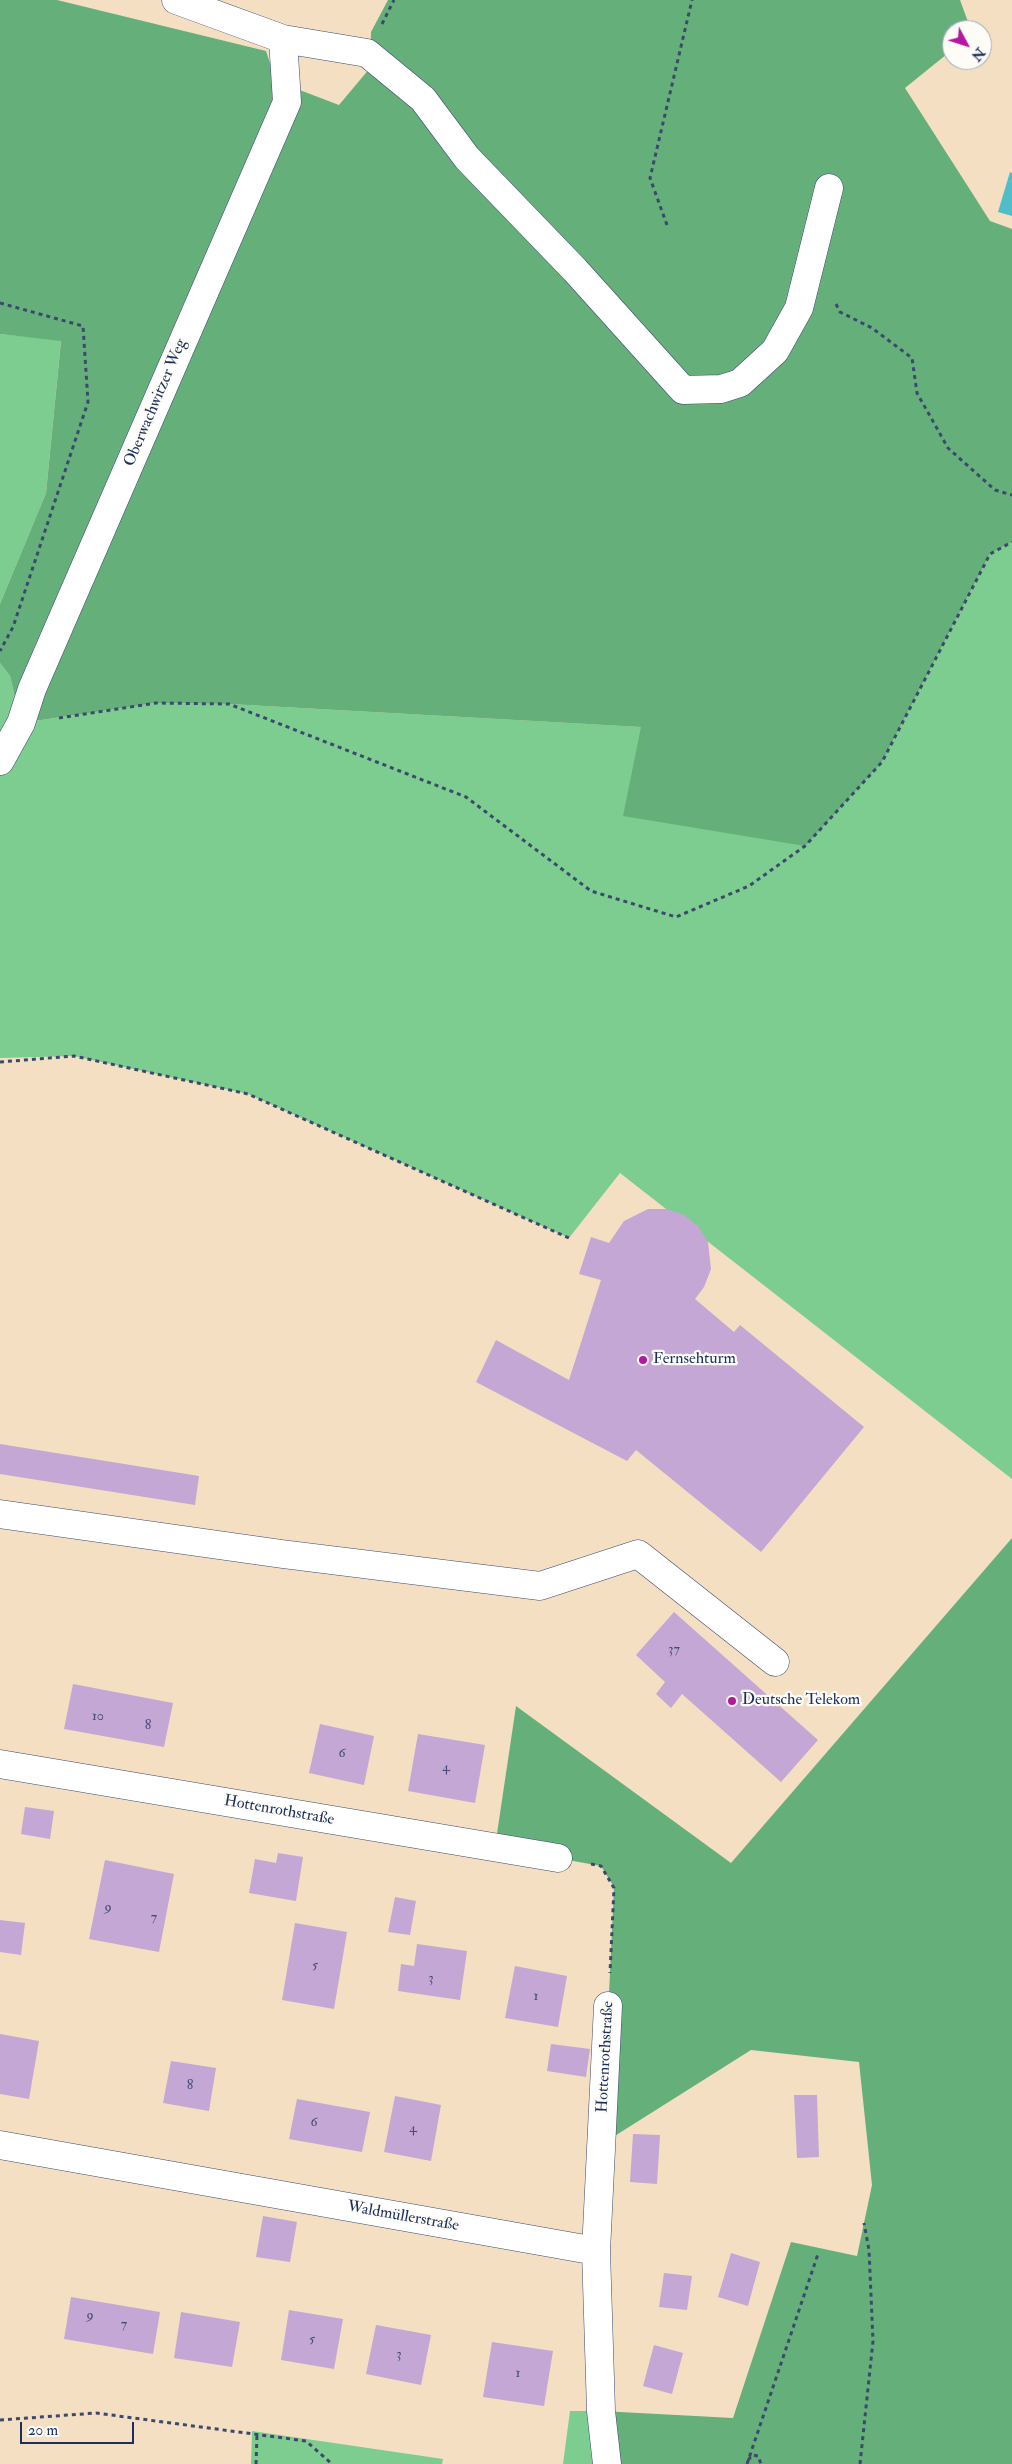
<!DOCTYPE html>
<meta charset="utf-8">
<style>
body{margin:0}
#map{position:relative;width:1012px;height:2464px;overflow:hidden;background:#f4dfc3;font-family:"IM FELL Double Pica",serif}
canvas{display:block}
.north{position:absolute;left:942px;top:20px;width:50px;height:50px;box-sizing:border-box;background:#fdfcf7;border:1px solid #a3aaba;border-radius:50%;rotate:130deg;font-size:14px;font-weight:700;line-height:20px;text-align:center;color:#1b2f5e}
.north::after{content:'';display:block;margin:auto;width:18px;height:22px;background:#b5179e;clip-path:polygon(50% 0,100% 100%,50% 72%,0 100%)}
.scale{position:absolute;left:20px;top:2422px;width:114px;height:22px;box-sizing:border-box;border:2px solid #1b2f5e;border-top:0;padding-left:6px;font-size:15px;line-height:18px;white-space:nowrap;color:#1b2f5e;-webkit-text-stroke:4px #fdfcf7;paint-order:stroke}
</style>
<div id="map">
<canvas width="1012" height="2464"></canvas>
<div class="north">N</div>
<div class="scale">20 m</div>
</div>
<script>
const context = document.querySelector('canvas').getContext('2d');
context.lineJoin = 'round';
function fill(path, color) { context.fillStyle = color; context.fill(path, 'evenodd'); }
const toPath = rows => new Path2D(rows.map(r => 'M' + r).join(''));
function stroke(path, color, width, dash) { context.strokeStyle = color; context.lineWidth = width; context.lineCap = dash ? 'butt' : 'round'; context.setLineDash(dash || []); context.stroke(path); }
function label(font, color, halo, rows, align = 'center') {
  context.font = font + ' "IM FELL Double Pica",serif'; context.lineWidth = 4.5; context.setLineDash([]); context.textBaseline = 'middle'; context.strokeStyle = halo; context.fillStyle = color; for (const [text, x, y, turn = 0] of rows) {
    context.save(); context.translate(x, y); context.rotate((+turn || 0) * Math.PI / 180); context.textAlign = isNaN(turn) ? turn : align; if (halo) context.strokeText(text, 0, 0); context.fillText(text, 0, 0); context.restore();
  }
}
const green = toPath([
 [0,334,61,340,46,493,0,604],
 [1012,542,1012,1479,620,1173,569,1238,248,1094,74,1056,0,1058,0,663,10,676,21,723,156,703,229,704,642,727,882,762,990,554],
 [570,2411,601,2411,594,2464,563,2464],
 [252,2431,443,2459,442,2464,251,2464]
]);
const forest = toPath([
 [0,0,57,0,266,51,276,81,339,105,370,68,371,32,388,0,960,0,971,30,952,30,952,50,905,88,990,221,1012,229,1012,542,990,554,882,762,805,846,623,816,641,727,229,704,156,703,21,723,10,676,0,663,0,604,46,493,61,341,0,334],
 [1012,1538,1012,2464,594,2464,601,2411,733,2418,791,2242,857,2256,872,2185,859,2062,751,2050,602,2144,614,1887,601,1866,495,1847,516,1706,731,1863]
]);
const water = toPath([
 [1010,172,1012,173,1012,216,998,212]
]);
const building = toPath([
 [648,1209,667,1209,684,1215,698,1226,708,1242,711,1269,704,1287,695,1299,734,1332,740,1325,864,1427,761,1552,636,1450,627,1461,476,1382,496,1340,569,1380,601,1280,579,1274,591,1237,609,1243,624,1221],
 [0,1444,199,1476,195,1505,0,1474],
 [674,1612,818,1740,781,1782,682,1694,671,1708,656,1694,665,1682,636,1655],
 [73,1684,173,1703,164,1747,64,1729],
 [320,1724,374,1736,364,1785,309,1773],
 [418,1734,485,1745,475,1803,408,1791],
 [25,1807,54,1811,50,1839,21,1834],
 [278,1853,303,1857,296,1901,249,1893,255,1859,276,1863],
 [105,1860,174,1874,159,1952,89,1939],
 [395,1897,416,1901,410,1935,388,1932],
 [0,1920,25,1923,21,1955,0,1952],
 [295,1923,347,1932,334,2009,282,2000],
 [417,1944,467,1951,460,2000,398,1991,401,1964,414,1966],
 [515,1966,567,1976,558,2027,505,2018],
 [0,2034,39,2041,29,2099,0,2094],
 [551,2044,590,2049,586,2077,547,2071],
 [171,2061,216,2068,209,2111,163,2103],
 [794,2095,817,2095,819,2157,797,2158],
 [395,2096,441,2105,431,2161,384,2152],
 [297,2099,370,2112,362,2152,289,2139],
 [633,2134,660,2135,657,2184,630,2182],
 [263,2216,297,2222,290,2262,256,2257],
 [731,2253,760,2262,748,2306,718,2297],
 [664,2273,692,2276,687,2310,659,2307],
 [71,2297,160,2312,153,2354,64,2339],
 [289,2310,343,2319,334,2369,281,2360],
 [181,2312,240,2322,232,2367,174,2358],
 [376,2325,431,2335,421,2385,366,2374],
 [492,2342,553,2351,544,2406,483,2397],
 [654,2345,683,2353,672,2394,643,2386]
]);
const path = toPath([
 [382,24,394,0],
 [667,225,650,178,692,0],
 [0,303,83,326,88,402,13,627,0,651],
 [836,304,840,312,872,328,912,358,917,393,948,448,995,490,1012,495],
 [59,718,156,703,229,704,466,797,591,891,676,917,749,886,805,846,882,762,990,554,1012,542],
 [0,1062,74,1056,248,1094,569,1238],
 [591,1864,601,1866,614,1888,610,1973],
 [0,2420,96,2413,306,2441,332,2464],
 [748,2460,753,2455,758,2456,761,2464],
 [256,2464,257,2435],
 [747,2464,818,2254],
 [860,2464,873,2341,869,2250,864,2223]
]);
const minor = toPath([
 [176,0,283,39,367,53,423,99,467,158,575,270,683,390,721,389,740,383,775,351,799,308,829,188],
 [0,761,21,723,32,689,287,102,283,39],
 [0,1514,282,1554,540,1586,638,1554,775,1662],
 [0,1764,558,1858],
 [0,2145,596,2251],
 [607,2464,601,2411,596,2251,608,2006]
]);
const markers = [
 [643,1360,5,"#b5179e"],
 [732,1701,5,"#b5179e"]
];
const numberNames = [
 ["37",674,1650],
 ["10",98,1717],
 ["8",148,1726],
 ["6",342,1754],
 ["4",446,1768],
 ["9",108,1908],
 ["7",154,1918],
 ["5",315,1966],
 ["3",431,1979],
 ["1",536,1997],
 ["8",190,2086],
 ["6",314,2123],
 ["4",413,2129],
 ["9",90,2316],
 ["7",124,2325],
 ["5",312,2340],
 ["3",399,2355],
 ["1",518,2374]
];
const streetNames = [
 ["Oberwachwitzer Weg",156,403,-67],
 ["Hottenrothstraße",279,1811,10],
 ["Hottenrothstraße",606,2057,-87],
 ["Waldmüllerstraße",403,2217,10]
];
const poiNames = [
 ["Fernsehturm",653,1360],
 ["Deutsche Telekom",742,1701]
];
fill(green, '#7ccd8f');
fill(forest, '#65b07a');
fill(water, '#50bdc9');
fill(building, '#c4a7d4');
stroke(minor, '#3c496d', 29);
stroke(path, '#3c496d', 3, [4, 4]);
stroke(minor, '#fff', 28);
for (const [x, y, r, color] of markers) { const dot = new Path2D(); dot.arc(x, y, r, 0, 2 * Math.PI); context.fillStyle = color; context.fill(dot); stroke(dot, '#fdfcf7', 2); }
label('14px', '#454d7c', null, numberNames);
label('16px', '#1b2f5e', '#fdfcf7', streetNames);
label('16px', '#1b2f5e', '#fdfcf7', poiNames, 'left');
</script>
